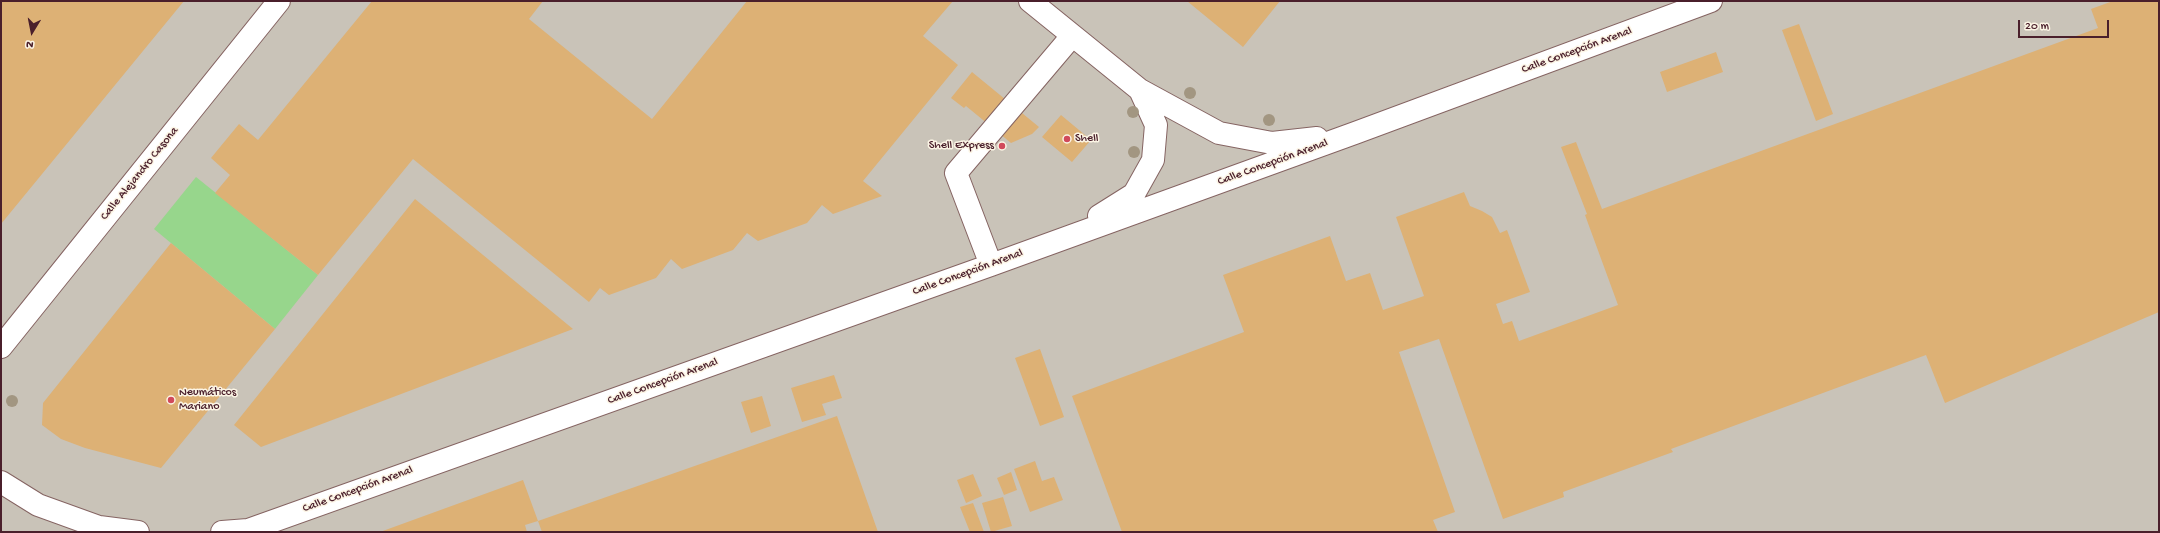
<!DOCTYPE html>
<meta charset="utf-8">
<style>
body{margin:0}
#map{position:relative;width:2160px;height:533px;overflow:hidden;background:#f2e4c7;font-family:"Gochi Hand",sans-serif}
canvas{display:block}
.frame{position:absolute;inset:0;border:2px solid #4a1f2b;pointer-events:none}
.north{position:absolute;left:12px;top:12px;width:40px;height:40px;-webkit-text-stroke:3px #fcf5e5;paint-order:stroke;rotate:190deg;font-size:11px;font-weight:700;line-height:16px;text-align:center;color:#4a1f2b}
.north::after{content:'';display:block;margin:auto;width:14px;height:18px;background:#4a1f2b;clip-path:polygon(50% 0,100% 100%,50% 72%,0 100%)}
.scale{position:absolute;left:2018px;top:20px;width:91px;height:18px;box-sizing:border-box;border:2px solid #4a1f2b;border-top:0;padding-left:5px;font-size:12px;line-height:14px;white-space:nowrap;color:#4a1f2b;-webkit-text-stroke:3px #fcf5e5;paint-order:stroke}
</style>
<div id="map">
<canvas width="2160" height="533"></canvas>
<div class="frame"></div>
<div class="north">N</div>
<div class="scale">20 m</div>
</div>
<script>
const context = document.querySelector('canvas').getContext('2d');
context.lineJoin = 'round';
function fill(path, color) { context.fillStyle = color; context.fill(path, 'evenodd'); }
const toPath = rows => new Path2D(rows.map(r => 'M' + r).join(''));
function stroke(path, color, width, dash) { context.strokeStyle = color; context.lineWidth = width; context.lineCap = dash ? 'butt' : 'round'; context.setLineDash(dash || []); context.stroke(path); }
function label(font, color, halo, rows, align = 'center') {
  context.font = font + ' "Gochi Hand",sans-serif'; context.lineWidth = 3; context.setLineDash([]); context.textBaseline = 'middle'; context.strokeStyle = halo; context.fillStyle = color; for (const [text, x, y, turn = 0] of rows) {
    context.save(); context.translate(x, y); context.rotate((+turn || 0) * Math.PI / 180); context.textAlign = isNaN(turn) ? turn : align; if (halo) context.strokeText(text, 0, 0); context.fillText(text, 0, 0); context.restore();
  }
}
const industrial = toPath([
 [1,1,2159,1,2159,532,1,532]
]);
const green = toPath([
 [196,177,318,275,275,329,154,229]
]);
const building = toPath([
 [1,1,184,1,1,224],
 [372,1,543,1,529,19,652,119,747,1,953,1,923,36,958,65,863,181,882,196,833,214,822,205,807,223,758,241,747,233,733,250,682,269,671,259,656,278,609,295,600,288,589,302,413,159,318,275,215,193,230,175,211,158,239,124,258,140],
 [1187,1,1280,1,1243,47],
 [2113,1,2159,1,2159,312,1945,403,1926,355,1671,449,1673,452,1563,492,1564,497,1503,519,1439,339,1399,352,1455,512,1433,520,1438,532,1122,532,1072,396,1244,332,1223,275,1330,236,1346,281,1370,273,1383,310,1424,296,1396,217,1464,192,1470,206,1482,211,1492,217,1500,233,1507,230,1530,292,1496,304,1503,324,1512,321,1519,341,1618,305,1585,215,1587,214,1561,147,1576,142,1602,209,2098,28,2091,9],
 [1799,24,1833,114,1816,121,1782,30],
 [1716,52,1723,72,1667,92,1660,72],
 [972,72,1039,127,1032,134,1011,143,966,106,964,108,951,98],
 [1061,115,1091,140,1072,162,1042,137],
 [415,199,573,329,261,447,234,425],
 [171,243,275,329,161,468,85,448,61,439,42,425,43,403],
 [1040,349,1064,417,1040,426,1015,358],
 [834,375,842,398,822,404,826,415,802,422,791,388],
 [762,396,771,426,751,433,741,402],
 [837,416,878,532,542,532,538,521],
 [1035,461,1042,481,1054,477,1063,500,1030,512,1014,469],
 [1011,472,1017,490,1004,495,997,478],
 [973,474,982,496,966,503,957,480],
 [523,480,538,521,525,525,527,532,380,532],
 [1003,497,1012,526,991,532,982,503],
 [973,503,984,532,970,532,960,507]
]);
const minor = toPath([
 [1030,1,1140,90,1219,133,1272,143,1317,138],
 [1099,216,1134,194,1153,160,1156,125,1140,90],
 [991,265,956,173,1072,36],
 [1,347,279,1],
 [1,482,38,505,99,527,138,532],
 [222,532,248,530,991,265,1355,133,1711,1]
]);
const trees = [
 [1190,93],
 [1133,112],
 [1269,120],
 [1134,152],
 [12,401]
];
const markers = [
 [1067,139,4,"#d1495b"],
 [1002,146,4,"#d1495b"],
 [171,400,4,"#d1495b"]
];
const streetNames = [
 ["Calle Concepción Arenal",1577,51,-20],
 ["Calle Concepción Arenal",1273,163,-20],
 ["Calle Alejandro Casona",140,174,-51],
 ["Calle Concepción Arenal",968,273,-20],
 ["Calle Concepción Arenal",663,382,-20],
 ["Calle Concepción Arenal",358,490,-20]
];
const poiNames = [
 ["Shell",1075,139],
 ["Shell Express",994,146,"right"],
 ["Neumáticos",179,393],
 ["Mariano",179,407]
];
fill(industrial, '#c9c3b8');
fill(green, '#97d68c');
fill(building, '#ddb175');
stroke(minor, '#856462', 24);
stroke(minor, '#fff', 22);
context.fillStyle = '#a29681';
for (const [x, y] of trees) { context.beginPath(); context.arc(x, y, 6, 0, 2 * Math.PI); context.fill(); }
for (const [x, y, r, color] of markers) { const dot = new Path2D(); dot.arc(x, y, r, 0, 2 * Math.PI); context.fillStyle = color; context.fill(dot); stroke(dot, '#fcf5e5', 1.5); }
label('12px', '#4a1f2b', '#fcf5e5', streetNames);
label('12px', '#4a1f2b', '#fcf5e5', poiNames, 'left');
</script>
